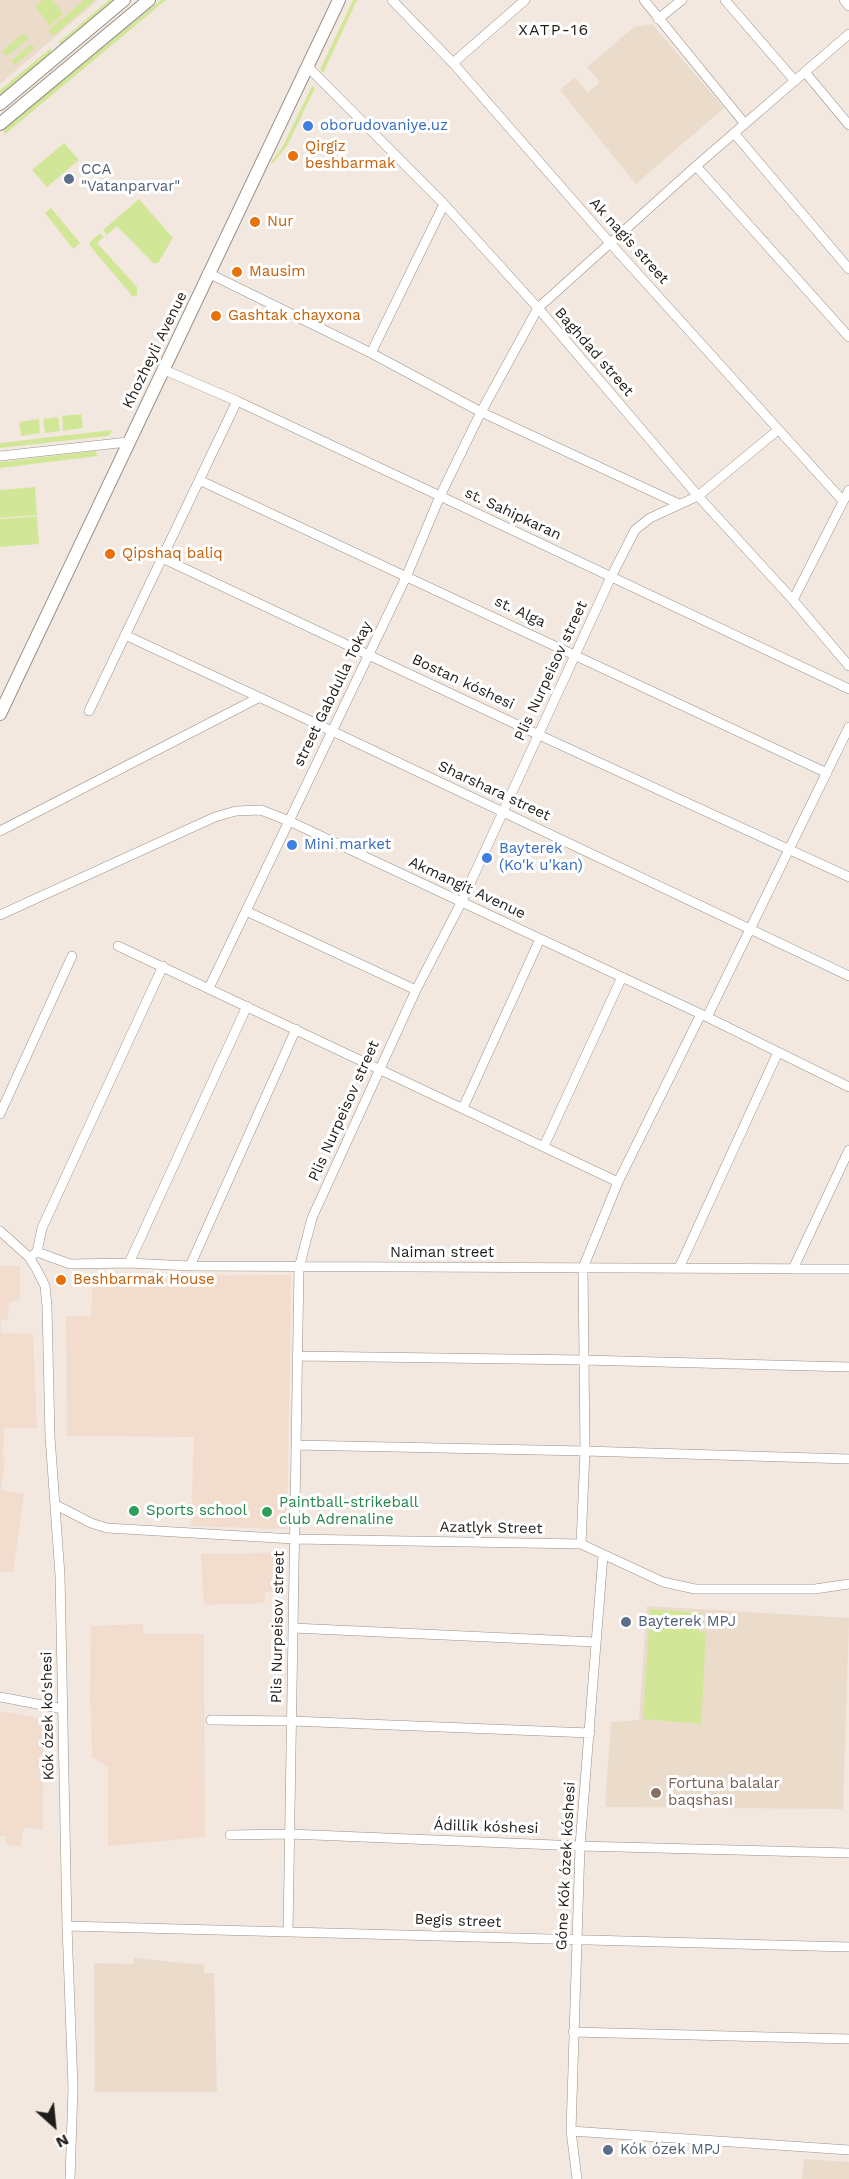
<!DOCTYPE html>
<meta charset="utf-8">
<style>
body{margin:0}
#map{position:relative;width:849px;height:2179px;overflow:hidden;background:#f2e8df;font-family:"Work Sans",sans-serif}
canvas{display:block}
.north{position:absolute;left:24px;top:2095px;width:60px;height:60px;-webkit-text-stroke:4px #fff;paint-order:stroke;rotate:153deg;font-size:16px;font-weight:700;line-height:24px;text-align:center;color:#201d19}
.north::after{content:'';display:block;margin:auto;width:21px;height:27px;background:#201d19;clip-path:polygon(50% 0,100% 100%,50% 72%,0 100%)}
</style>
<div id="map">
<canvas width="849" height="2179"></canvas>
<div class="north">N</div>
</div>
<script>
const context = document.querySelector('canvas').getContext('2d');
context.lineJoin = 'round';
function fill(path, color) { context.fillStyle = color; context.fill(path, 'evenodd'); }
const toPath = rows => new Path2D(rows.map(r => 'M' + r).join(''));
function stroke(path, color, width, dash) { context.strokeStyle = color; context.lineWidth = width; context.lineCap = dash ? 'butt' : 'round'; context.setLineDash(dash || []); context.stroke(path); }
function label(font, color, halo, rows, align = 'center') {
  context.font = font + ' "Work Sans",sans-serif'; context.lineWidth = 6; context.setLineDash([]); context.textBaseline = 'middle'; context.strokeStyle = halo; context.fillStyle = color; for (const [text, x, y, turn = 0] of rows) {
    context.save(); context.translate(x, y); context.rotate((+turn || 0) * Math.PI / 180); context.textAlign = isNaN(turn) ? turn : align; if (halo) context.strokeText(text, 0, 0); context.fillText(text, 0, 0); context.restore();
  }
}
const built = toPath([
 [0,0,98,0,0,84],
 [652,24,724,108,636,184,560,90,575,77,588,93,600,82,587,67,634,27],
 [647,1606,849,1618,843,1809,605,1807,611,1722,639,1720],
 [134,1958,204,1965,204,1973,214,1973,217,2092,95,2092,94,1963,133,1964],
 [804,2159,849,2162,849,2179,802,2179]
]);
const industrial = toPath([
 [0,1266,20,1266,20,1300,9,1301,8,1320,1,1319,1,1333,33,1334,37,1428,4,1428,3,1458,5,1459,1,1490,24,1494,13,1572,0,1572],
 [291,1275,287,1529,191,1526,194,1437,67,1436,66,1316,91,1316,93,1276],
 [283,1553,285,1591,265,1592,265,1603,204,1605,201,1554],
 [143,1624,143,1634,204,1634,205,1837,108,1846,108,1767,92,1757,91,1707,90,1703,91,1626],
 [0,1711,44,1719,43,1830,24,1827,20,1847,6,1844,7,1837,0,1836]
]);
const green = toPath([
 [43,0,53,0,63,14,50,26,35,6],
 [84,0,95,0,53,36,49,30],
 [109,0,114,0,64,43,60,44,58,43],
 [161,0,166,0,4,135,5,128],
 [353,0,357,0,323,73,320,70],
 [24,33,29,38,7,56,2,51],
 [31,44,35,48,15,65,11,61],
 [51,48,51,53,0,95,0,90],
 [312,86,315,88,287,146,272,164,271,162,283,146],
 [64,143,79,160,47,187,32,170],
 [139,199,173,238,158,263,153,263,117,226,107,235,103,230],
 [51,208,80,243,73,249,45,213],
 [100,233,104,237,97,243,137,287,137,295,133,297,90,246,90,242],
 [81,414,83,428,63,431,62,416],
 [58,417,60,431,45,433,43,419],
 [39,419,40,433,21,436,19,422],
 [112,430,110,435,107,436,0,448,0,443],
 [95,451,98,456,0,468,0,462],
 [35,487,37,515,0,518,0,490],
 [37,516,39,544,0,547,0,519],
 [650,1609,701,1613,699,1632,706,1633,701,1724,643,1719]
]);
const minor = toPath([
 [392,0,453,63,610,243,843,501],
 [644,0,745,124],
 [725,0,795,81],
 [844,0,849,6],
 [658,19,682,0],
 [453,63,525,0],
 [307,66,444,204,538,308,698,496,793,600,849,666],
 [805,72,849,125],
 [734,133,849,269],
 [696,166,849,337],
 [208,273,371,353,481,412,679,504],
 [371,353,444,204],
 [162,369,237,401,440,496,849,689],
 [0,456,128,442],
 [199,480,827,773],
 [162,558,539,735,849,877],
 [793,600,849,490],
 [125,635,332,731,849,976],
 [89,711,237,401],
 [0,831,258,698],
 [246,911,416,990],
 [0,915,215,817,236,811,261,810,289,821,707,1017,849,1087],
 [118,946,618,1182],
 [209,988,407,575,440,496,481,412,538,308,696,166,849,34],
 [707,1017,849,727],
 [463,1108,540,939],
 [0,1114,72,956],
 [544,1146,622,977],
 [0,1231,29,1257,37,1270,45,1286,47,1306,50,1437,60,1575,67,1926,73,2088,70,2179],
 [37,1252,70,1264,129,1263,190,1266,849,1269],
 [33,1255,37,1252,42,1228,163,966],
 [129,1263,247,1006],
 [190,1266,296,1029],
 [679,1268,778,1052],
 [793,1269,849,1150],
 [298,1356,584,1360,849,1367],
 [296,1445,585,1451,849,1459],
 [56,1505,91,1523,107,1528,294,1539,581,1544,663,1582,695,1589,815,1589,849,1584],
 [581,1544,585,1451,583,1268,618,1182,701,1014],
 [293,1628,595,1642],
 [0,1697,63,1709],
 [211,1720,292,1721,590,1733],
 [230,1835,289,1834,580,1846,849,1853],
 [67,1926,849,1947],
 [288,1931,299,1268,312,1218,416,990,461,903,611,577,635,530,650,518,698,496,778,430],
 [573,2032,849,2039],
 [571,2131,849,2150],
 [577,2179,571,2131,580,1846,603,1555]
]);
const major = toPath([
 [0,104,124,0],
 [0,124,149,0],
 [0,714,339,0]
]);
const markers = [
 [308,126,6,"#3f7fe0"],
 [293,156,6,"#e8710a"],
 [69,179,6,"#5c6f8a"],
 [255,222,6,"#e8710a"],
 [237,272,6,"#e8710a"],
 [216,316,6,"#e8710a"],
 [110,554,6,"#e8710a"],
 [292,845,6,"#3f7fe0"],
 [487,858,6,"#3f7fe0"],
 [61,1280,6,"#e8710a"],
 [134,1511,6,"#2e9e5b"],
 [267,1512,6,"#2e9e5b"],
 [626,1622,6,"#5c6f8a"],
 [656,1793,6,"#8d6e63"],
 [608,2150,6,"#5c6f8a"]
];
const shopNames = [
 ["oborudovaniye.uz",320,126],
 ["Mini market",304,845],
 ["Bayterek",499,849],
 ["(Ko'k u'kan)",499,866]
];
const foodNames = [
 ["Qirgiz",305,147],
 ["beshbarmak",305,164],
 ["Nur",267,222],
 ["Mausim",249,272],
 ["Gashtak chayxona",228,316],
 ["Qipshaq baliq",122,554],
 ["Beshbarmak House",73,1280]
];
const serviceNames = [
 ["CCA",81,170],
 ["\"Vatanparvar\"",81,187],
 ["Bayterek MPJ",638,1622],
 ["Kók ózek MPJ",620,2150]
];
const streetNames = [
 ["Ak nagis street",629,241,48],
 ["Khozheyli Avenue",155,350,-64],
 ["Baghdad street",594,352,49],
 ["st. Sahipkaran",513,514,25],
 ["st. Alga",520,612,25],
 ["Plis Nurpeisov street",551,671,-65],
 ["Bostan kóshesi",463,682,25],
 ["street Gabdulla Tokay",333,694,-64],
 ["Sharshara street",494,791,25],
 ["Akmangit Avenue",467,888,25],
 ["Plis Nurpeisov street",344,1111,-66],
 ["Naiman street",442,1253],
 ["Azatlyk Street",491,1528,1],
 ["Plis Nurpeisov street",278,1627,-89],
 ["Kók ózek ko'shesi",48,1716,-91],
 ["Ádillik kóshesi",486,1827,2],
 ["Góne Kók ózek kóshesi",566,1866,-87],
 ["Begis street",458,1921,2]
];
const leisureNames = [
 ["Paintball-strikeball",279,1503],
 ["club Adrenaline",279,1520],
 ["Sports school",146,1511]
];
const educationNames = [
 ["Fortuna balalar",668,1784],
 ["baqshası",668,1801]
];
const neighbourhoodNames = [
 ["XATP-16",554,30]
];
fill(built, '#eadbcb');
fill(industrial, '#f1dcce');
fill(green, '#d1e797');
stroke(minor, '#999087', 10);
stroke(major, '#999087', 14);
stroke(minor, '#fff', 9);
stroke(major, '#fff', 12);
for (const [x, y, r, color] of markers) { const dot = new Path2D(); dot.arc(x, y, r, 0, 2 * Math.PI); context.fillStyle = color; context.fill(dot); stroke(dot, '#fff', 2); }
label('15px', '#366cbe', '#fff', shopNames, 'left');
label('15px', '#c56008', '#fff', foodNames, 'left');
label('15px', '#4e5e75', '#fff', serviceNames, 'left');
label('15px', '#201d19', '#fff', streetNames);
label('15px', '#27864d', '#fff', leisureNames, 'left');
label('15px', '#785e54', '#fff', educationNames, 'left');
context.letterSpacing = '1.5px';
label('16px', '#201d19', '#fff', neighbourhoodNames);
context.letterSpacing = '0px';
</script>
